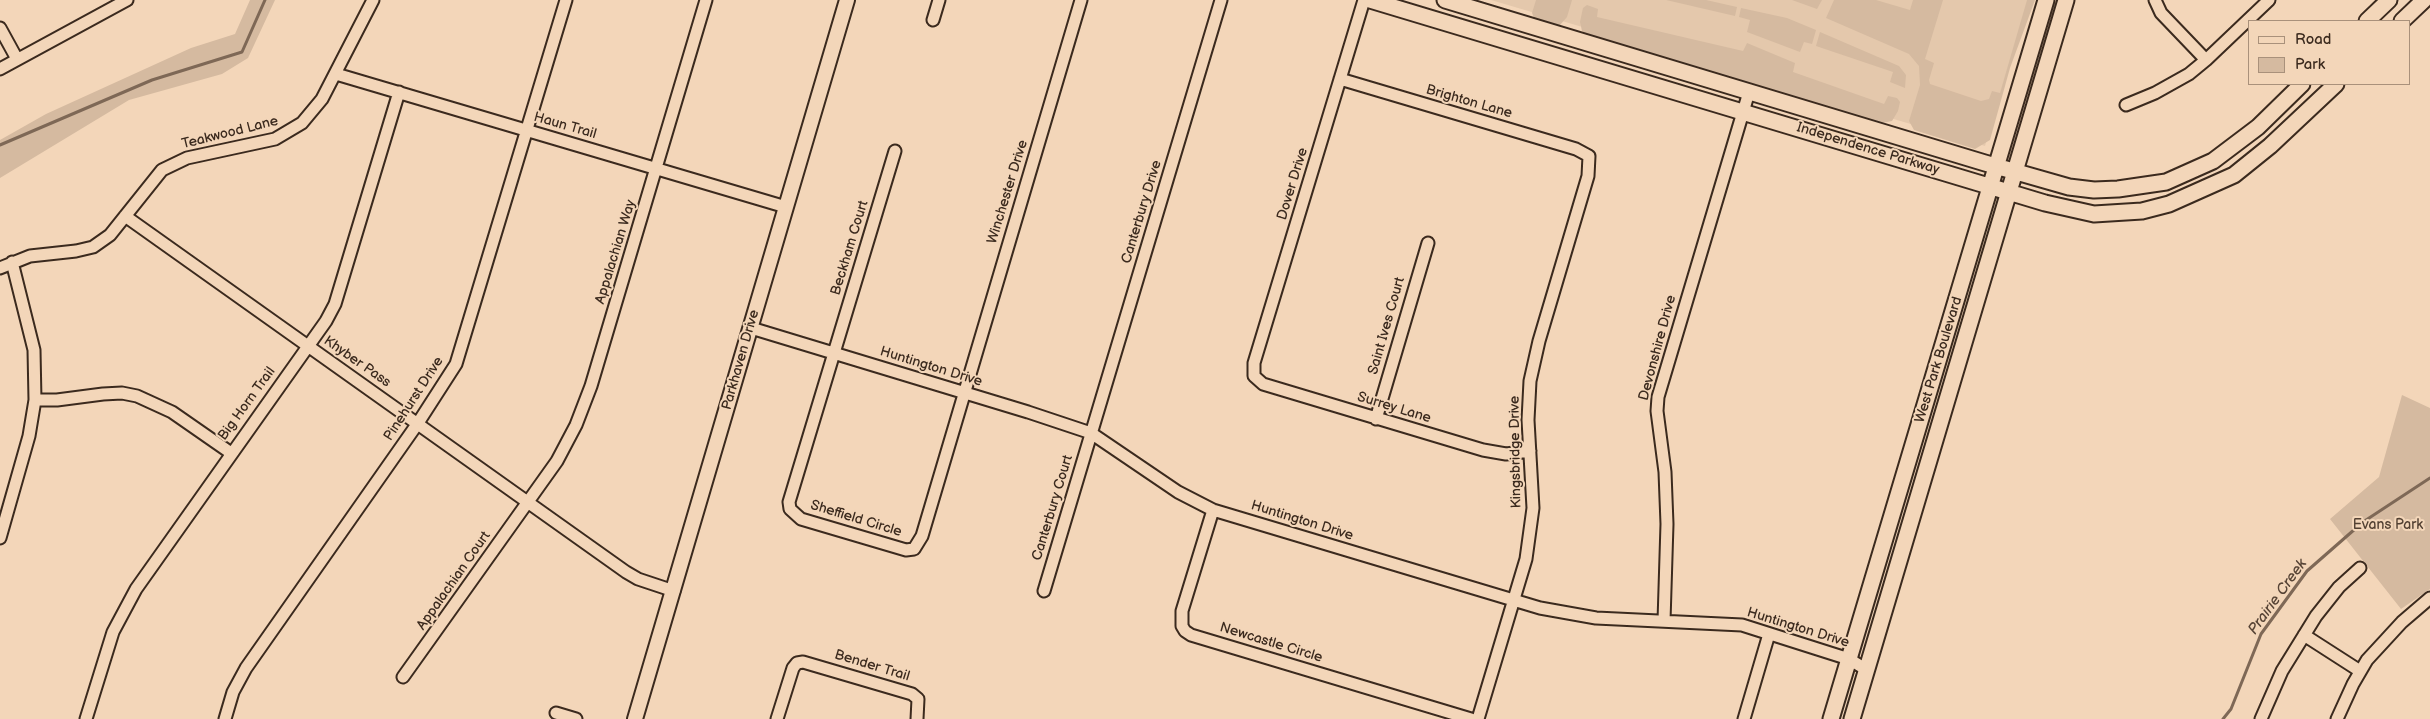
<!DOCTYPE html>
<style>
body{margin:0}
#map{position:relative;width:2430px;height:719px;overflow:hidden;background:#f3d6b9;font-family:"Balsamiq Sans",sans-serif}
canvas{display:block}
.legend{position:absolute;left:2248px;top:20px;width:162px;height:65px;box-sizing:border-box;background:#f3d6b9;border:1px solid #a9917b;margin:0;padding:6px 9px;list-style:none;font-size:15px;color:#3b2a1e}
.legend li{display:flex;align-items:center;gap:10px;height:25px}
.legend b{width:25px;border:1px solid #a9917b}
</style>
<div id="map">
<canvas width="2430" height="719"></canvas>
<ul class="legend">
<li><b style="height:6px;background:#f3d6b9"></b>Road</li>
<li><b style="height:14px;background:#d5baa0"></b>Park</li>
</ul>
</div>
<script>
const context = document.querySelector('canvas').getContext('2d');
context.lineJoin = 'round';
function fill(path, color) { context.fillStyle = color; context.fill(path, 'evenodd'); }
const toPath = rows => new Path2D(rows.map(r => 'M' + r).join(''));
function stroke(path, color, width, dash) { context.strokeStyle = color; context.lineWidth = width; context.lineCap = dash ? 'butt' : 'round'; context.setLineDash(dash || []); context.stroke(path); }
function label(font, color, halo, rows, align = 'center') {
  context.font = font + ' "Balsamiq Sans",sans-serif'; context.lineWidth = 4; context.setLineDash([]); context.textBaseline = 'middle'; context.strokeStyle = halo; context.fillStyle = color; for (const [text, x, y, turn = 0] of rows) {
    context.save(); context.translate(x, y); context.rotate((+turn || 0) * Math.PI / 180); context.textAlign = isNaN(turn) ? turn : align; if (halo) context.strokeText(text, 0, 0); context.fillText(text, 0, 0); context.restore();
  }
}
const built = toPath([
 [1491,0,2028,0,1985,146]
]);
const green = toPath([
 [250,0,275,0,248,58,222,74,129,100,0,178,0,140,46,114,191,48,235,34],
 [1536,0,1572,0,1567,17,1560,25,1553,25,1535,20,1532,13],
 [1666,0,1706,0,1737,7,1735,16],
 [1792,0,1822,0,1817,9],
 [1834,0,1876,0,1910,10,1913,0,1943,0,1925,59,1934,63,1929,80,1930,84,1981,101,1989,99,1992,91,2000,93,2027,0,2035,0,2010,68,1990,140,1975,149,1914,130,1909,121,1920,85,1919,66,1909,54,1826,18],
 [1587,5,1598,9,1597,17,1743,51,1747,43,1795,63,1793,72,1884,104,1888,96,1897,98,1900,102,1898,111,1892,121,1882,123,1587,35,1582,31,1580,22,1583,8],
 [1741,8,1787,18,1816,30,1812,44,1804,42,1800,52,1747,32,1750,20,1739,17],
 [1820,32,1899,66,1906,75,1905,88,1890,82,1893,72,1816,46],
 [2402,395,2430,408,2430,589,2401,609,2330,519,2379,477]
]);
const stream = toPath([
 [0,145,152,80,242,52,265,0],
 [2223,719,2231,709,2261,634,2307,571,2363,522,2430,478]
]);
const minor = toPath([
 [1364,0,1254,363,1254,376,1263,384,1483,450,1506,454,1530,451],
 [2155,0,2161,13,2206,60],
 [933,20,939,0],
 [0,28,17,59],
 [0,69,127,0],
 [336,74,786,207],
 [1340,79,1576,149,1589,156,1588,176,1539,341,1530,381,1528,420,1533,508,1526,559,1478,719],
 [2126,105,2155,93,2189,74,2206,60,2269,0],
 [895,151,789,502,790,509,801,519,906,550,914,549,922,536,1081,0],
 [125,216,626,572,638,579,674,591],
 [0,268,30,256,76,251,93,247,110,235,162,170,187,158,275,139,302,123,322,99,373,0],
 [751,328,1028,412,1091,433,1178,492,1213,510,1540,608,1596,618,1742,625,1849,659,1867,670],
 [35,400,57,400,103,394,122,393,137,396,172,412,231,453],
 [1376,419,1428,243],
 [1213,510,1182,611,1182,626,1185,631,1191,635,1471,719],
 [0,538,29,436,35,400,34,350,12,262],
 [1044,591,1221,0],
 [1664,621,1667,524,1665,472,1657,411,1658,397,1749,92],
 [2304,635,2360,671],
 [403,677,557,461,576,425,591,386,706,0],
 [556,713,576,719],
 [86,719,113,632,136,589,326,321,335,304,399,92],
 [225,719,233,692,246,668,418,423,456,364,566,0],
 [777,719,793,668,797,663,803,662,912,694,918,699,917,719],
 [1744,719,1769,634],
 [2261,719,2282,671,2316,616,2339,587,2360,568],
 [2337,719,2353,684,2367,660,2402,622,2430,598]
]);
const tertiary = toPath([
 [635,719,847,0]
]);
const secondary = toPath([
 [1370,0,2045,203,2094,214,2142,211,2169,204,2234,175,2270,146,2336,84],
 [1445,0,1985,163,2069,187,2094,190,2118,189,2166,182,2213,161,2258,127,2302,84],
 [2367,21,2389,0],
 [2402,21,2424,0],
 [1831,719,2046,0],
 [1852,719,2066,0]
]);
const streetNames = [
 ["Brighton Lane",1469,102,16],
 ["Haun Trail",565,126,16],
 ["Teakwood Lane",230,133,-14],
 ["Independence Parkway",1868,149,17],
 ["Dover Drive",1293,184,-73],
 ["Winchester Drive",1008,192,-73],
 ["Canterbury Drive",1142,212,-73],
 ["Beckham Court",850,248,-73],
 ["Appalachian Way",616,252,-73],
 ["Saint Ives Court",1387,326,-74],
 ["Devonshire Drive",1658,348,-75],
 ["Parkhaven Drive",741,360,-74],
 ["West Park Boulevard",1939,360,-73],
 ["Khyber Pass",357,362,35],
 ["Huntington Drive",931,367,17],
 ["Pinehurst Drive",414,399,-57],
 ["Big Horn Trail",247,404,-54],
 ["Surrey Lane",1394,408,17],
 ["Kingsbridge Drive",1516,452,-91],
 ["Canterbury Court",1053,508,-73],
 ["Sheffield Circle",856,519,17],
 ["Huntington Drive",1302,521,17],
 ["Appalachian Court",454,581,-55],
 ["Huntington Drive",1798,628,17],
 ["Newcastle Circle",1271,643,17],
 ["Bender Trail",872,666,17]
];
const parkNames = [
 ["Evans Park",2388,525]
];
const waterNames = [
 ["Prairie Creek",2278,597,-54]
];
fill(built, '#e4c8ac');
fill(green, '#d5baa0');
stroke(stream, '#7e6856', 3);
stroke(minor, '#3b2a1e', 15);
stroke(tertiary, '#3b2a1e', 18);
stroke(secondary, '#3b2a1e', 19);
stroke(minor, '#f3d6b9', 11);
stroke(tertiary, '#f3d6b9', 14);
stroke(secondary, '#f3d6b9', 15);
label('14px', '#3b2a1e', '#f3d6b9', streetNames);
label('14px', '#524032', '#f3d6b9', parkNames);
label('italic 15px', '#574436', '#f3d6b9', waterNames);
</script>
